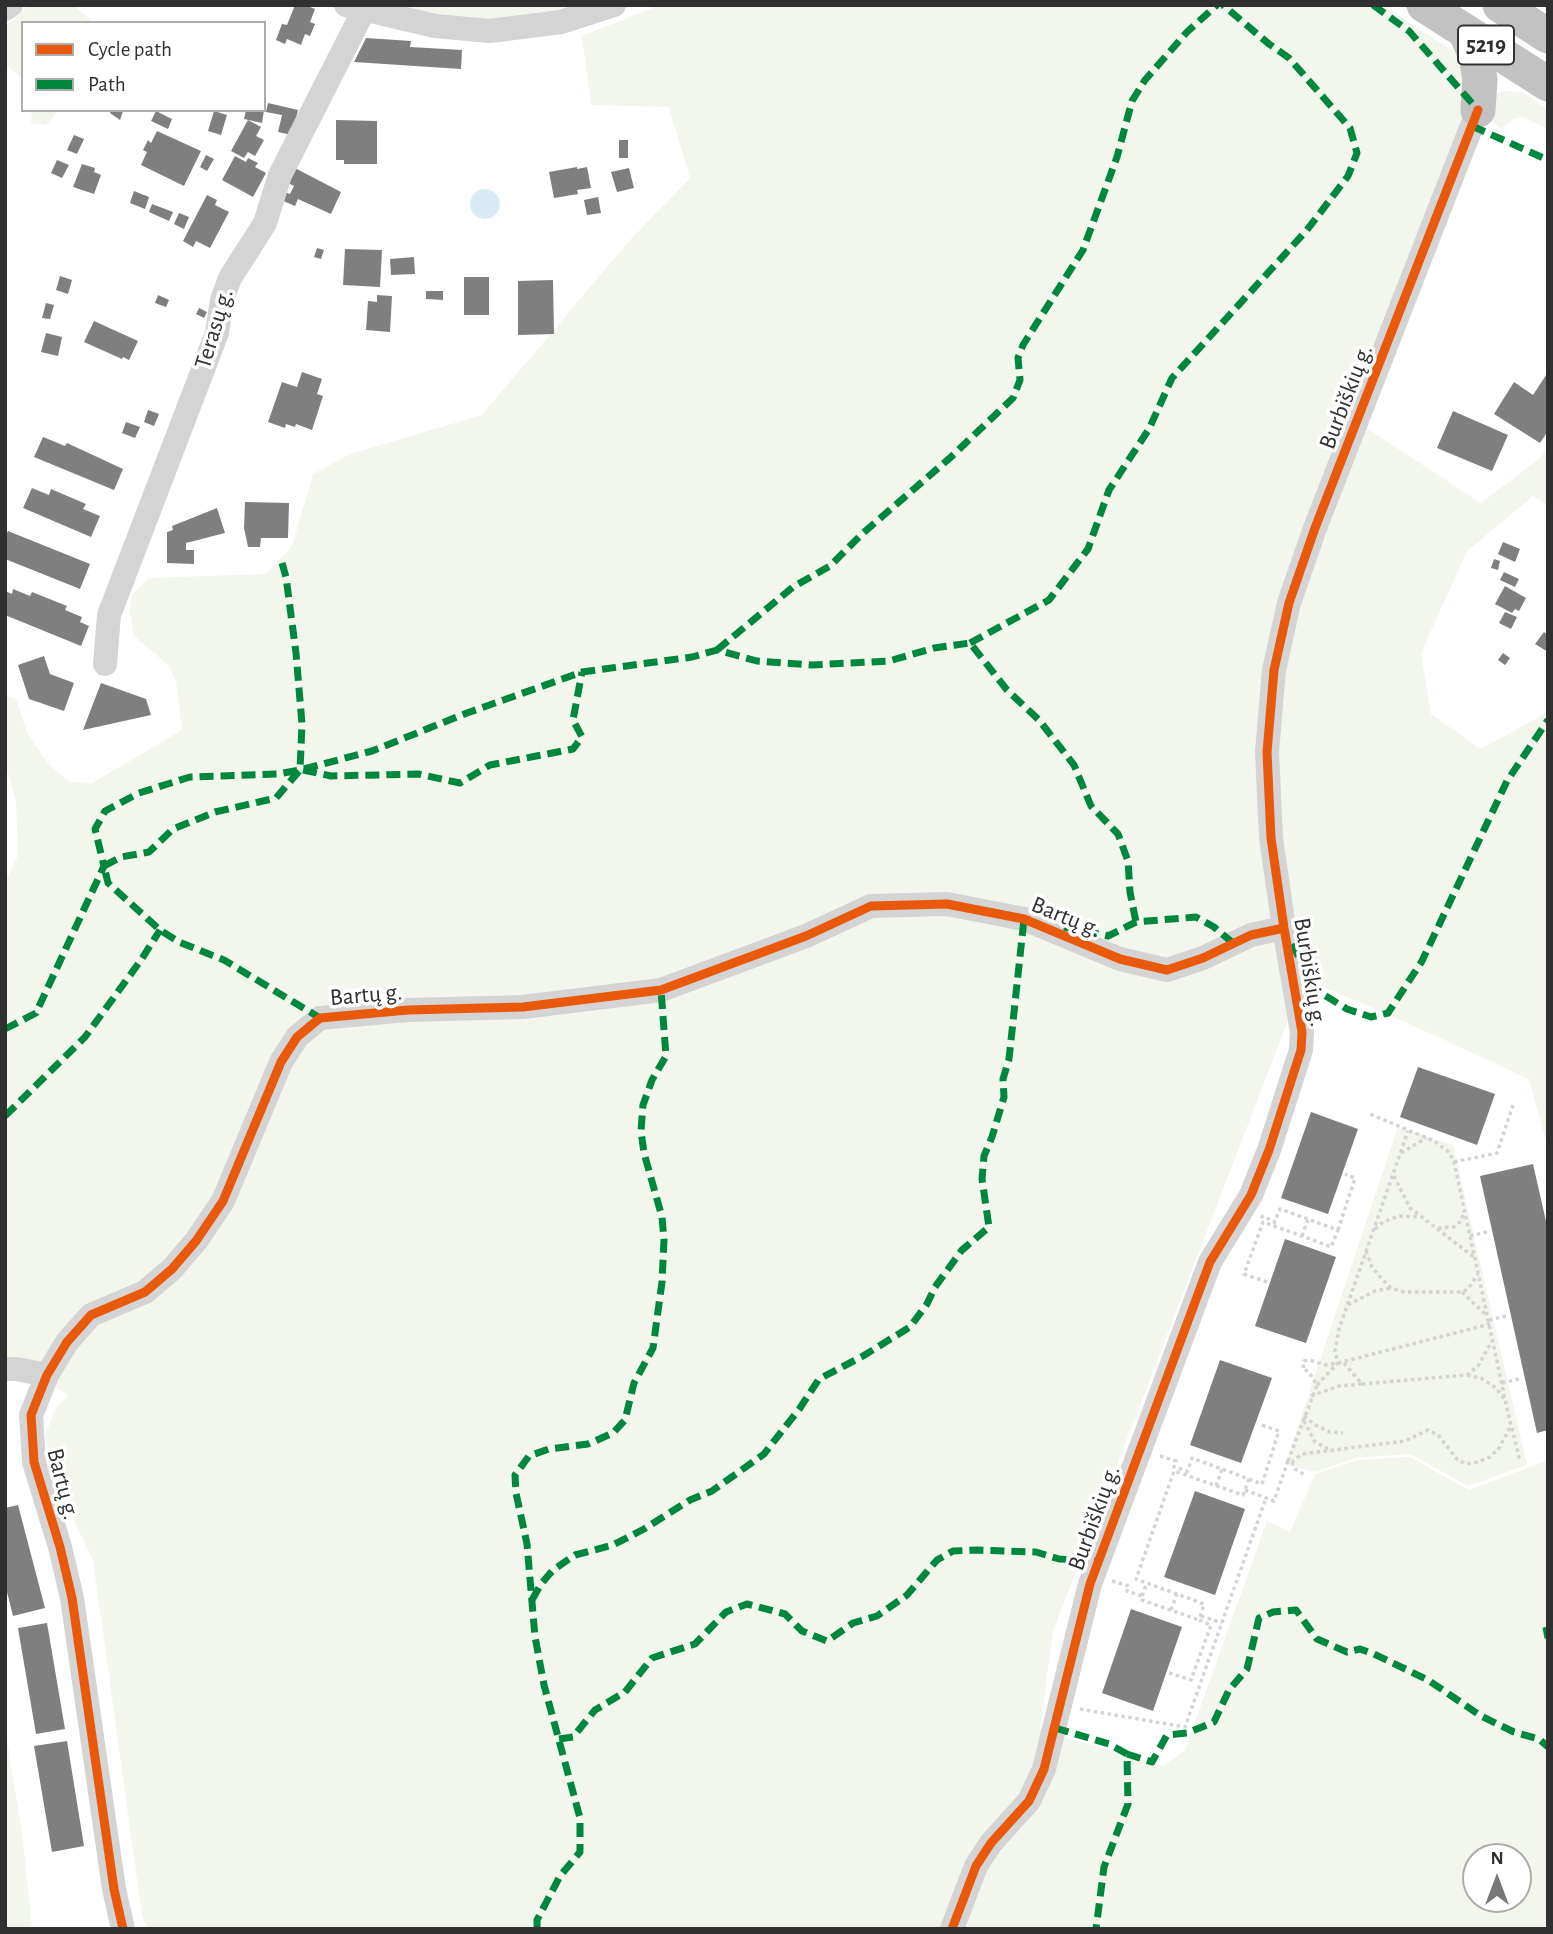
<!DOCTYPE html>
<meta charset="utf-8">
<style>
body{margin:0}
#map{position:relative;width:1553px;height:1934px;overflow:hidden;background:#fff;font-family:"Alegreya Sans",sans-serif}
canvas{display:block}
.frame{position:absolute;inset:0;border:7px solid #303030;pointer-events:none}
.legend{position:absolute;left:21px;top:21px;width:245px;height:91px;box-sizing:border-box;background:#fff;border:2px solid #acacac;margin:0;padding:9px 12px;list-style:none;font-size:21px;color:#303030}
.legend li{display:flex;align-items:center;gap:14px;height:35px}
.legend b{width:35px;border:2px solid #acacac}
.north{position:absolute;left:1462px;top:1843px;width:70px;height:70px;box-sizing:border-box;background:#fff;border:2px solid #acacac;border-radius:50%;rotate:0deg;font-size:19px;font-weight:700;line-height:28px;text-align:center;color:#303030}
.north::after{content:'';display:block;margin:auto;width:24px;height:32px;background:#787878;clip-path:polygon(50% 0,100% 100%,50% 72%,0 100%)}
</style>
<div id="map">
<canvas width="1553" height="1934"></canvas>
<div class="frame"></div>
<ul class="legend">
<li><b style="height:9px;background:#e8590c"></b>Cycle path</li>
<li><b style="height:9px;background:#00873e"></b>Path</li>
</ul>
<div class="north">N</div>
</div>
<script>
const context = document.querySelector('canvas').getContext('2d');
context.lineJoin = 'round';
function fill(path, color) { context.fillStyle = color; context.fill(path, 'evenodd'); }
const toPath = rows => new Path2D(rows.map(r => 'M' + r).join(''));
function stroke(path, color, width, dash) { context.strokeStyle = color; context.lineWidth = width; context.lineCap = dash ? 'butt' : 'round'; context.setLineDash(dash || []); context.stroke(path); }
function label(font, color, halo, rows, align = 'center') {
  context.font = font + ' "Alegreya Sans",sans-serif'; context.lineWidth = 7; context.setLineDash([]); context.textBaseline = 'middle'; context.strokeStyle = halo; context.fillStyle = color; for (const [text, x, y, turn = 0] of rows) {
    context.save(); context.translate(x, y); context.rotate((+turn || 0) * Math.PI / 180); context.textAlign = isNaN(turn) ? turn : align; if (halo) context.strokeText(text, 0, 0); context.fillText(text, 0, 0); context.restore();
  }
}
const green = toPath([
 [29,5,73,5,94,23,23,23,23,79,5,64,5,27],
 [377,5,592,5,493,25],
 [660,5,1382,5,1461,56,1471,91,1459,128,1348,416,1481,503,1538,460,1548,449,1548,506,1533,496,1467,551,1421,653,1431,714,1481,749,1548,712,1548,1148,1529,1079,1403,1021,1304,979,1053,1631,1040,1730,1163,1766,1185,1750,1267,1521,1290,1532,1315,1474,1357,1460,1410,1457,1469,1490,1548,1460,1548,1929,148,1929,142,1916,93,1560,51,1474,45,1435,56,1408,69,1395,5,1360,5,883,18,855,16,800,5,762,5,696,16,699,28,735,49,765,70,782,92,783,182,730,176,681,168,665,134,636,130,613,132,595,149,578,266,574,292,546,313,474,350,454,482,415,630,240,690,178,669,107,591,105,582,36],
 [1476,1857,1518,1857,1518,1899,1476,1899],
 [1505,91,1523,93,1548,109,1548,129,1523,117,1515,118,1501,129,1493,122,1488,115,1496,94],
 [32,110,59,110,46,125,31,123],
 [1398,1127,1453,1145,1527,1465,1468,1486,1410,1454,1355,1458,1316,1472,1285,1465],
 [5,1727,23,1840,32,1929,5,1929]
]);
const water = toPath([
 '470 204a15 15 0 1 1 30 0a15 15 0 1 1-30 0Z'
]);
const building = toPath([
 [295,5,305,5,315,9,310,22,315,24,310,36,305,34,301,45,287,39,285,44,276,40,282,24,287,25],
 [366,38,411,41,410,47,462,50,461,69,354,62],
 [268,103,298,110,292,135,278,132,282,115,266,112],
 [111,110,123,111,120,120,110,113],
 [246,110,264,110,262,123,244,119],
 [156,111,172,119,168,129,151,121],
 [214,111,227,115,221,135,208,131],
 [248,120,261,127,256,136,264,140,255,156,248,152,244,158,231,151],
 [336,120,377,121,377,164,344,164,344,160,336,160],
 [157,131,201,151,184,186,141,165,147,152,143,150,148,140,151,143],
 [74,135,84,139,77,154,67,150],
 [619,140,628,140,628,158,619,158],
 [206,155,214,159,207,171,200,167],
 [235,156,246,162,248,158,258,163,255,167,266,173,253,197,222,180],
 [57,160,69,165,62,178,51,173],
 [82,164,95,168,94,172,101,175,94,194,73,187],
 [293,167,341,192,331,214,298,199,295,206,281,200,285,192,290,194,294,186,286,182],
 [577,167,577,169,587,167,591,188,577,190,578,194,554,198,549,172],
 [629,168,634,188,617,192,611,172],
 [134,191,149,197,145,209,130,203],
 [207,195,217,200,215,205,229,212,210,248,196,241,193,247,183,241],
 [598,197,601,213,587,215,584,200],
 [152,204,173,212,169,221,149,212],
 [179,213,189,217,184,229,174,224],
 [317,248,324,250,321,259,314,257],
 [345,249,382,250,380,287,343,285],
 [414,257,415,274,391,275,390,259],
 [60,276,72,280,68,294,56,290],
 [464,277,489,277,489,315,464,315],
 [553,280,554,334,518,335,518,281],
 [426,291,443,291,443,300,426,299],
 [158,295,169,300,166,307,155,303],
 [377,295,392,296,390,332,366,330,368,301,377,302],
 [46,303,54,305,50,319,42,318],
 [199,308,207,312,204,318,196,314],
 [94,321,138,341,129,360,123,357,122,359,84,342],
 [46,333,62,337,58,356,41,352],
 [302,372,322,379,317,394,323,396,312,430,296,424,295,427,286,424,285,428,268,422,282,382,297,387],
 [1548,372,1548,431,1540,443,1494,414,1514,382,1533,395],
 [148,410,159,414,154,426,144,422],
 [1453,411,1508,435,1492,471,1437,448],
 [126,422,140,427,135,438,122,433],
 [43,437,65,446,67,443,123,469,114,490,34,457],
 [32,488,49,495,51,489,86,504,83,509,100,516,91,537,23,508],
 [245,502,289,503,288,538,261,538,260,547,248,547,244,528],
 [217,508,225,533,186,543,186,550,194,550,194,564,167,563,167,532,173,530,172,526],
 [8,531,90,564,80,589,5,559,5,538],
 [1503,542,1520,549,1515,562,1498,554],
 [1494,559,1500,561,1498,570,1491,568],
 [1504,572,1519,579,1515,587,1500,580],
 [1505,586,1526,598,1519,611,1515,609,1512,613,1495,604],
 [13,589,30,596,32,592,67,606,65,610,82,617,80,622,89,626,81,646,5,615,5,591,12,594],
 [1505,612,1517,617,1511,629,1499,623],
 [1544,632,1548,635,1548,652,1535,644],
 [1503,653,1510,658,1505,665,1498,660],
 [44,656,50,674,74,683,64,711,29,699,18,665],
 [101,683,146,699,151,715,83,730],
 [1418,1067,1495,1094,1477,1145,1400,1117],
 [1311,1112,1358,1129,1328,1214,1281,1198],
 [1533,1164,1548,1230,1548,1430,1537,1433,1480,1176],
 [1285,1239,1336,1257,1306,1343,1255,1326],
 [1220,1360,1272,1378,1241,1463,1190,1445],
 [1195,1491,1245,1509,1215,1595,1164,1577],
 [18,1505,45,1608,13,1616,5,1584,5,1508],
 [1131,1609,1182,1627,1153,1711,1102,1693],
 [47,1623,65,1729,36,1734,18,1628],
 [67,1741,84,1846,52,1852,34,1746]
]);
const path = toPath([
 [1401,1153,1426,1138],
 [1454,1162,1497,1153,1514,1102],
 [1394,1176,1410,1208,1475,1258],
 [1263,1215,1262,1217,1275,1221],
 [1438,1228,1454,1227,1461,1221,1464,1212],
 [1375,1229,1383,1222,1399,1216,1420,1217],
 [1338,1230,1355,1178,1345,1174],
 [1302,1236,1308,1219],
 [1470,1236,1487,1232],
 [1366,1251,1372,1267,1381,1278,1391,1288,1404,1292,1462,1292,1468,1289,1478,1274],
 [1267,1282,1244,1274,1263,1222,1302,1236,1331,1247,1338,1230,1280,1209,1273,1226],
 [1462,1292,1486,1315],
 [1348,1305,1375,1291,1391,1288],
 [1489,1320,1506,1316],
 [1467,1375,1481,1378,1496,1388,1505,1400],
 [1502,1383,1519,1379],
 [1362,1384,1467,1375,1478,1366,1492,1341],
 [1317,1385,1338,1363,1335,1351,1339,1329,1408,1131],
 [1311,1396,1339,1386,1362,1384,1343,1362],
 [1304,1416,1315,1425,1330,1432,1343,1433],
 [1304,1421,1315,1442,1330,1450],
 [1512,1428,1520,1461],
 [1160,1456,1176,1461,1174,1467,1187,1471],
 [1288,1461,1317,1385,1308,1371,1303,1370,1304,1361,1309,1360,1326,1365,1338,1363,1490,1324],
 [1292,1462,1295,1469,1305,1475],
 [1249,1479,1262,1484,1279,1431,1259,1424],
 [1216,1486,1222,1469],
 [1245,1490,1274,1501,1288,1461,1292,1462,1302,1454,1405,1441,1428,1430,1438,1435,1457,1459,1466,1464,1478,1462,1490,1457,1499,1448,1511,1426,1454,1162,1449,1152,1434,1141,1370,1114],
 [1112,1581,1129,1586,1127,1591,1142,1596,1142,1600,1199,1620],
 [1142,1596,1147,1583],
 [1171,1610,1177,1594],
 [1201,1616,1222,1623],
 [1169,1673,1191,1680,1211,1625,1199,1620,1204,1604,1136,1579,1174,1471,1243,1495,1249,1479,1192,1458,1186,1475],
 [1080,1709,1185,1727,1266,1498]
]);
const minor = toPath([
 [346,5,435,26,490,31,561,22,614,5],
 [5,9,11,5],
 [105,664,109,615,217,333,222,300,230,278,265,223,280,175,364,10],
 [5,1369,16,1369,47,1375],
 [123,1929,114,1889,72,1598,60,1547,34,1462,31,1415,47,1375,67,1342,91,1315,145,1292,172,1269,196,1241,223,1201,281,1062,297,1037,320,1018,408,1010,523,1007,661,990,806,936,871,906,947,904,1024,919,1120,959,1167,970,1203,958,1251,935,1284,928],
 [952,1929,976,1866,991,1843,1029,1801,1044,1769,1090,1584,1210,1262,1251,1195,1269,1150,1301,1050,1302,1032,1284,928,1271,838,1267,752,1274,670,1289,603,1315,528,1478,110]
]);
const highway = toPath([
 [1424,5,1548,84],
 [1500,5,1548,36],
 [1465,31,1476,56,1480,79,1478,110]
]);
const quiet = toPath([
 [1373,5,1409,31,1478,110],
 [1472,126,1548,160],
 [282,563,286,577,296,653,302,724,300,770,276,798,215,812,173,829,149,852,121,857,104,866,108,883,160,930,179,942,224,960,320,1018],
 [970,643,1049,600,1088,549,1109,490,1149,429,1172,378,1307,230,1348,176,1357,153,1350,128,1289,58,1269,44,1223,5],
 [717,650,793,587,830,566,862,534,951,457,1013,398,1020,380,1018,358,1023,345,1083,250,1117,157,1132,101,1145,80,1187,32,1217,5],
 [303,770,331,776,418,774,460,783,490,765,573,749,582,737,573,720,582,672],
 [1064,927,1108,936,1136,922,1196,917,1214,927,1233,943],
 [1292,944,1316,990,1347,1009,1371,1017,1388,1013,1422,961,1507,781,1548,720],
 [5,1029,36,1013,104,866,95,829,105,811,139,793,190,777,278,774,300,770,372,751,467,713,582,672,692,657,717,650,757,661,812,665,889,661,934,648,970,643,1007,690,1039,720,1074,765,1091,806,1118,834,1128,861,1130,892,1136,922],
 [5,1116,85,1037,141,960,160,930],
 [532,1600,541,1584,553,1570,575,1555,613,1545,644,1529,690,1500,712,1491,764,1454,800,1408,819,1379,863,1356,910,1327,927,1304,935,1287,962,1250,989,1227,982,1179,984,1156,992,1137,1004,1097,1003,1079,1009,1059,1024,919,1030,920],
 [1546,1627,1548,1638],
 [1055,1728,1109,1744,1127,1754,1128,1804,1104,1867,1096,1929],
 [559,1739,573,1737,595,1710,625,1692,652,1658,695,1644,726,1612,747,1604,785,1614,802,1631,827,1641,853,1623,877,1616,907,1595,937,1560,953,1551,978,1550,1036,1552,1059,1559,1098,1561],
 [1127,1754,1152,1762,1167,1735,1187,1733,1214,1722,1229,1690,1247,1669,1259,1618,1273,1612,1296,1610,1317,1639,1347,1652,1360,1649,1374,1654,1428,1680,1481,1716,1514,1732,1539,1739,1548,1747],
 [537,1929,537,1920,560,1876,580,1852,580,1818,544,1685,535,1637,527,1544,516,1493,515,1475,529,1456,549,1449,588,1444,613,1433,625,1420,634,1383,653,1348,662,1282,664,1240,662,1217,644,1153,641,1131,643,1105,652,1080,666,1056,661,990]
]);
const cycleway = toPath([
 [123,1929,114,1889,72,1598,60,1547,34,1462,31,1415,47,1375,67,1342,91,1315,145,1292,172,1269,196,1241,223,1201,281,1062,297,1037,320,1018,408,1010,523,1007,661,990,806,936,871,906,947,904,1024,919,1120,959,1167,970,1203,958,1251,935,1284,928],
 [952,1929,976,1866,991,1843,1029,1801,1044,1769,1090,1584,1210,1262,1251,1195,1269,1150,1301,1050,1302,1032,1284,928,1271,838,1267,752,1274,670,1289,603,1315,528,1478,110]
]);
const shields = [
 [1486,45,56]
];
const shieldNames = [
 ["5219",1486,45]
];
const streetNames = [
 ["Terasų g.",214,329,-73],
 ["Burbiškių g.",1346,397,-69],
 ["Bartų g.",1066,917,22],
 ["Burbiškių g.",1310,972,81],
 ["Bartų g.",366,995,-5],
 ["Bartų g.",63,1484,76],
 ["Burbiškių g.",1094,1518,-70]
];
fill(green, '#f2f6ed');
fill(water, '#d9ebf4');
fill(building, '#7f7f7f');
stroke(path, '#d4d4d4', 3.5, [3.5, 3.5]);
stroke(minor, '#d4d4d4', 24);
stroke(highway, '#c2c2c2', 35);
stroke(quiet, '#00873e', 7, [14, 7]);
stroke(cycleway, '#e8590c', 9);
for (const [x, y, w] of shields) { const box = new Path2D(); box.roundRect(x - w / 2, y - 19.5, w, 39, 5); context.fillStyle = '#fff'; context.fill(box); stroke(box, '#303030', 2); }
label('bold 23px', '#303030', null, shieldNames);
label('24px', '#303030', '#fff', streetNames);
</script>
